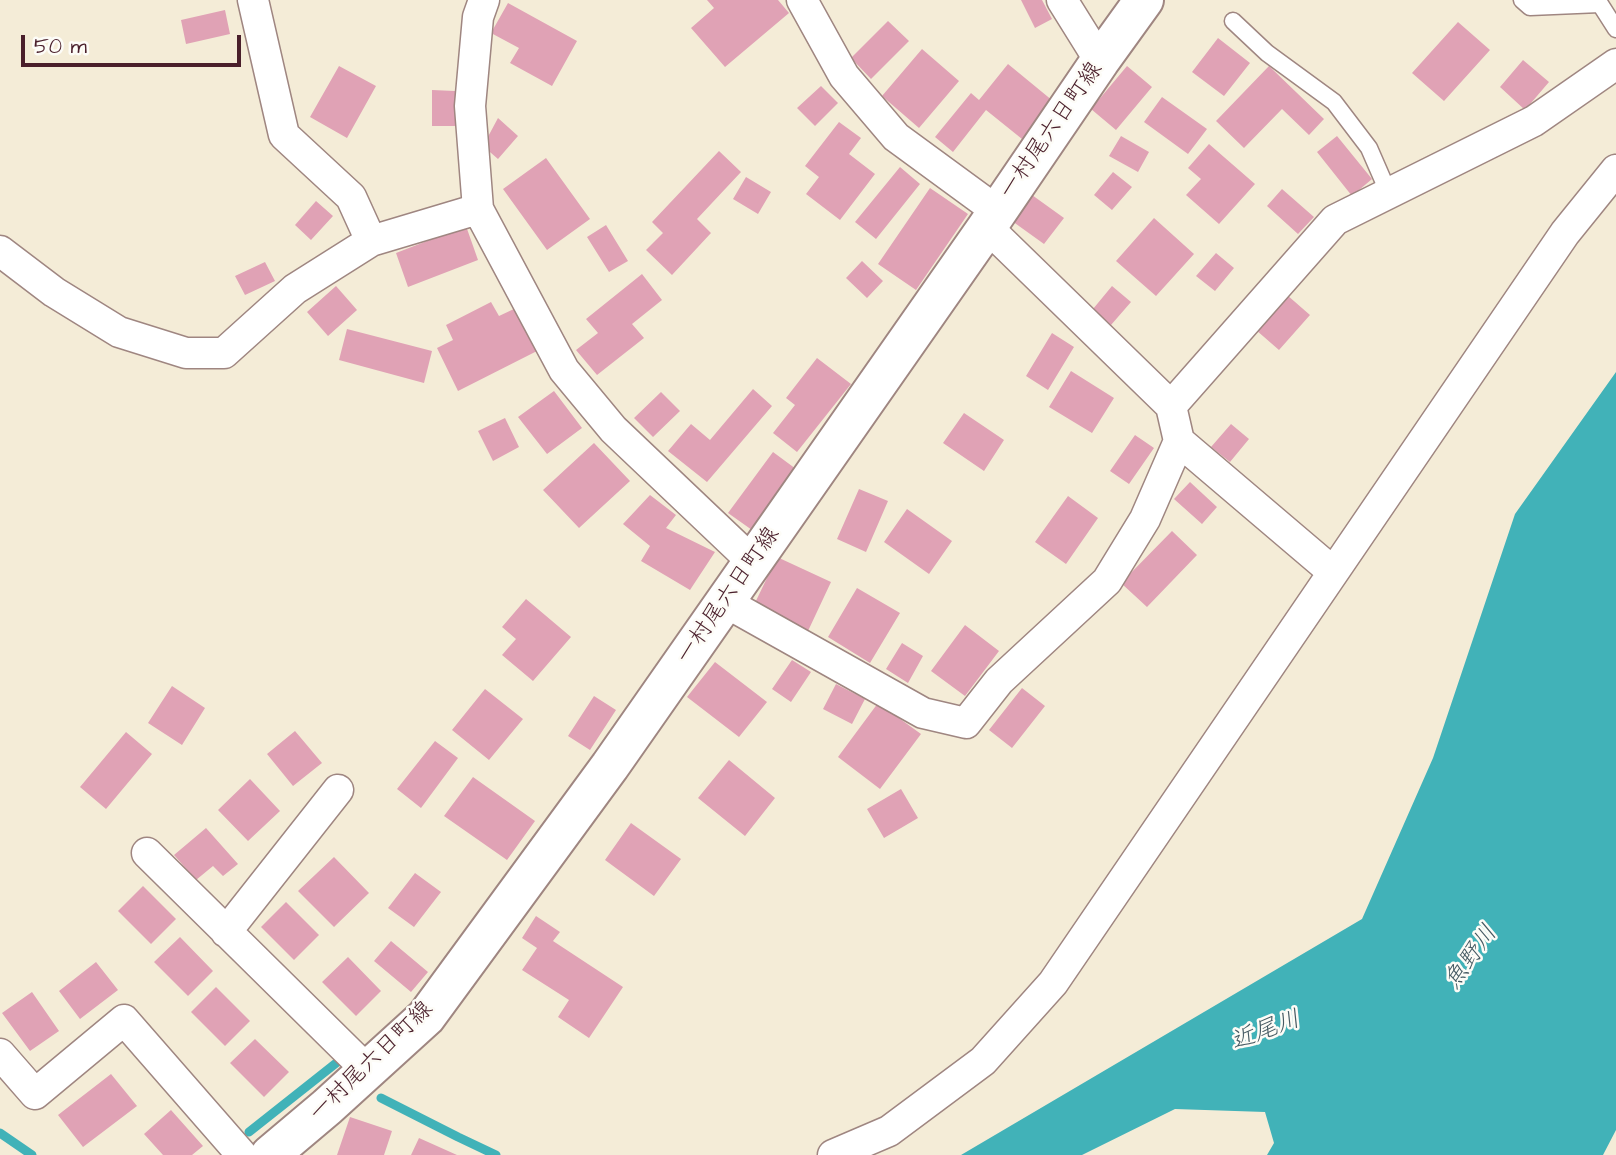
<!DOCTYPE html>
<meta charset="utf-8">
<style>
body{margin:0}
#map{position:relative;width:1616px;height:1155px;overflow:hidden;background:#f4ecd7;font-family:"Architects Daughter",sans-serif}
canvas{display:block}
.scale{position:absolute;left:21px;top:35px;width:220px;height:32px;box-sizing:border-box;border:4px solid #4a1f2b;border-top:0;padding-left:9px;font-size:21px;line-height:24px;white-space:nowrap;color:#4a1f2b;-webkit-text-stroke:5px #fdfcf7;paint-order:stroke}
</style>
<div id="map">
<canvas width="1616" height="1155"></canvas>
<div class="scale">50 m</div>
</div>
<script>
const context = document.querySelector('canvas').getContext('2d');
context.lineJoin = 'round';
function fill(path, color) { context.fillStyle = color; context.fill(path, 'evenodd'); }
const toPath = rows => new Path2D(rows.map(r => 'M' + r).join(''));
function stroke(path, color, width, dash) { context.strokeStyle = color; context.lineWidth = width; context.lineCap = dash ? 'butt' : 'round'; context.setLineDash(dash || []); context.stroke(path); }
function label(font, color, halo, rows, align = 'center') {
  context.font = font + ' "Architects Daughter","Klee One",sans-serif'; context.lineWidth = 5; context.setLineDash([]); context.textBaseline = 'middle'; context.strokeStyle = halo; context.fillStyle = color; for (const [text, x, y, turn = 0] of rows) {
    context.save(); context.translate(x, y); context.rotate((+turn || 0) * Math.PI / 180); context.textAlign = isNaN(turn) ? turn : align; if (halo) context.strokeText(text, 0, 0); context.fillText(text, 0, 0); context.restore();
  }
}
const water = toPath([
 [1616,372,1616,1130,1603,1155,1267,1155,1274,1143,1265,1112,1175,1109,1082,1155,961,1155,1362,919,1433,758,1515,514]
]);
const stream = toPath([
 [381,1098,458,1137,496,1155],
 [249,1132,340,1060],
 [0,1133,32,1155]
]);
const building = toPath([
 [707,0,778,0,789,13,725,67,691,28,714,8],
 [1021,0,1042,0,1052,19,1035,28],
 [508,3,577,41,552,86,510,63,519,48,491,33],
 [225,10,230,34,186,44,181,20],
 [888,21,909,41,871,79,851,58],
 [1458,22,1490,50,1444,101,1412,73],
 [1218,38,1250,63,1224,96,1192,72],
 [922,49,959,81,919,128,882,96],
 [1523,60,1549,82,1525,110,1500,87],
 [1008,64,1053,101,1022,139,986,110,953,152,935,137,971,93,979,100],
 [339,66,376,86,347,138,310,117],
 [1127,66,1152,87,1116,130,1091,109],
 [1269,66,1324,119,1309,135,1282,109,1244,148,1216,121],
 [821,86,838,103,815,126,797,108],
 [432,90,455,91,455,126,432,126],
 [1162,97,1207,129,1188,154,1144,122],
 [498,118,518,136,498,159,483,146],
 [839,122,861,138,849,154,875,174,840,220,806,194,819,177,805,166],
 [1121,136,1149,152,1138,172,1109,156],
 [1337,136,1372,179,1352,196,1317,152],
 [1209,144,1255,184,1219,224,1186,195,1201,179,1188,168],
 [719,151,741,172,697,219,711,233,672,275,646,250,663,233,652,222],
 [546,158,590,219,547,250,503,189],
 [900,167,920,184,876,239,855,222],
 [1113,172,1132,187,1112,210,1094,195],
 [746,177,771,192,758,214,733,199],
 [930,188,968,214,916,290,878,264],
 [1282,189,1314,217,1298,234,1267,206],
 [1032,195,1064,218,1044,244,1012,221],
 [316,201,333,216,311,240,295,225],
 [1154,218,1194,254,1156,296,1116,261],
 [606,225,628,261,609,272,587,237],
 [466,226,478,260,408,287,396,253],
 [1216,253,1234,268,1215,291,1196,276],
 [862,261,883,281,867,298,846,278],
 [265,262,275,281,245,295,235,276],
 [642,274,662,300,632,324,644,338,597,375,576,350,598,333,586,319],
 [336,286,357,310,328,336,307,312],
 [1112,286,1131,302,1111,325,1093,309],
 [1287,295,1310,315,1279,350,1256,330],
 [491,302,499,316,516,308,537,351,458,391,437,348,453,340,446,325],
 [347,329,432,351,424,383,339,360],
 [1052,333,1074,347,1048,390,1026,376],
 [817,358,851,384,797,452,773,433,795,405,786,398],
 [1071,371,1114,398,1092,433,1049,407],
 [753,389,772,406,707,482,668,451,691,424,710,440],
 [554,391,582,428,547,454,518,417],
 [661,392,680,411,653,437,634,418],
 [964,413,1004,440,984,471,943,443],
 [505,418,519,447,493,461,478,431],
 [1231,424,1249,439,1230,462,1211,447],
 [1135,435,1154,448,1129,484,1110,471],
 [594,443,630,481,579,528,543,490],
 [773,452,796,469,752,530,728,513],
 [1190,482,1217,507,1202,524,1174,499],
 [859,489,888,501,866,552,837,539],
 [650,495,676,515,666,528,715,552,690,590,641,561,650,546,623,524],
 [1068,496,1098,518,1066,564,1035,542],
 [907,509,952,541,929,574,884,542],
 [1172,531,1197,555,1147,607,1121,583],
 [777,557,831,582,808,631,754,605],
 [857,588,900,613,870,663,828,637],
 [526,599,571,637,533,681,502,655,516,639,502,627],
 [965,625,999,651,965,696,931,671],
 [902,643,923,656,908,683,886,669],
 [792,660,811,672,791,702,772,689],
 [715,662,767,702,739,737,687,697],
 [836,684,865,699,852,724,823,709],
 [172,686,205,708,182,745,148,723],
 [1022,688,1045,706,1012,748,989,730],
 [485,689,523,719,489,760,452,730],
 [594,696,616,710,590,750,568,736],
 [878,703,921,734,880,789,838,757],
 [295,731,322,763,293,786,267,754],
 [126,732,152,754,106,809,80,787],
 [435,741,458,758,421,808,397,789],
 [729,760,775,798,745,836,698,798],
 [473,777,535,821,507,860,444,816],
 [250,779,280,811,248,841,218,810],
 [901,789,918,818,884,838,867,809],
 [631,823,681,859,654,896,605,860],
 [206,828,238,864,223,876,213,866,196,880,174,855],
 [334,857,369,893,334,927,298,891],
 [415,873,441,892,414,927,388,908],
 [143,886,176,919,151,944,118,911],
 [286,902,319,935,294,960,261,927],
 [536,916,560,932,553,941,623,987,589,1038,558,1017,569,1000,522,970,537,948,522,938],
 [180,937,213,971,188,996,154,962],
 [391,941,428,972,411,992,374,961],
 [348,957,381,991,356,1016,322,982],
 [96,962,118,990,80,1019,59,991],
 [216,987,250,1021,225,1046,191,1012],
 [32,992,59,1031,30,1051,2,1013],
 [255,1039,289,1072,264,1097,230,1063],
 [111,1074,137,1106,83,1147,58,1115],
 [171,1110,203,1146,192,1155,163,1155,144,1134],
 [350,1117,392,1131,384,1155,337,1155],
 [419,1138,457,1155,411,1155]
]);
const lane = toPath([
 [1522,0,1530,7,1600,4,1616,29],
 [1233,21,1267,53,1334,102,1369,148,1389,194]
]);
const street = toPath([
 [253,0,284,135,351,197,371,241],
 [484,0,478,17,470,106,478,209,564,370,613,429,753,562],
 [802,0,844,76,896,137,997,211],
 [1062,0,1100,61],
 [987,227,1171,406,1179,441,1333,572],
 [0,251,54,292,119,332,186,353,224,353,295,289,371,241,478,209],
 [1171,406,1335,220,1534,121,1616,64],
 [725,602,923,713,966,723,999,681,1107,581,1145,519,1179,441],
 [147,853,367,1070],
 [226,932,338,790],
 [0,1054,35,1094,124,1020,242,1155],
 [833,1155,889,1131,983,1061,1053,983,1565,233,1616,170]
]);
const secondary = toPath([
 [270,1155,327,1107,426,1017,610,766,987,227,1100,61,1144,0]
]);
const streetNames = [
 ["一村尾六日町線",1052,131,-55],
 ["一村尾六日町線",729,596,-55],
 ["一村尾六日町線",372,1062,-44]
];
const waterNames = [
 ["魚野川",1472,958,-54],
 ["近尾川",1266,1032,-20]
];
fill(water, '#41b2b8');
stroke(stream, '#41b2b8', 9);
fill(building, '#e0a2b5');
stroke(lane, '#9f8681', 19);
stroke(street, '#9f8681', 33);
stroke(secondary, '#9f8681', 42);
stroke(lane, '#fff', 16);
stroke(street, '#fff', 30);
stroke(secondary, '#fff', 38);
label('23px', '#4a1f2b', '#fdfcf7', streetNames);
label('italic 24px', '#465a63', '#fdfcf7', waterNames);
</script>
